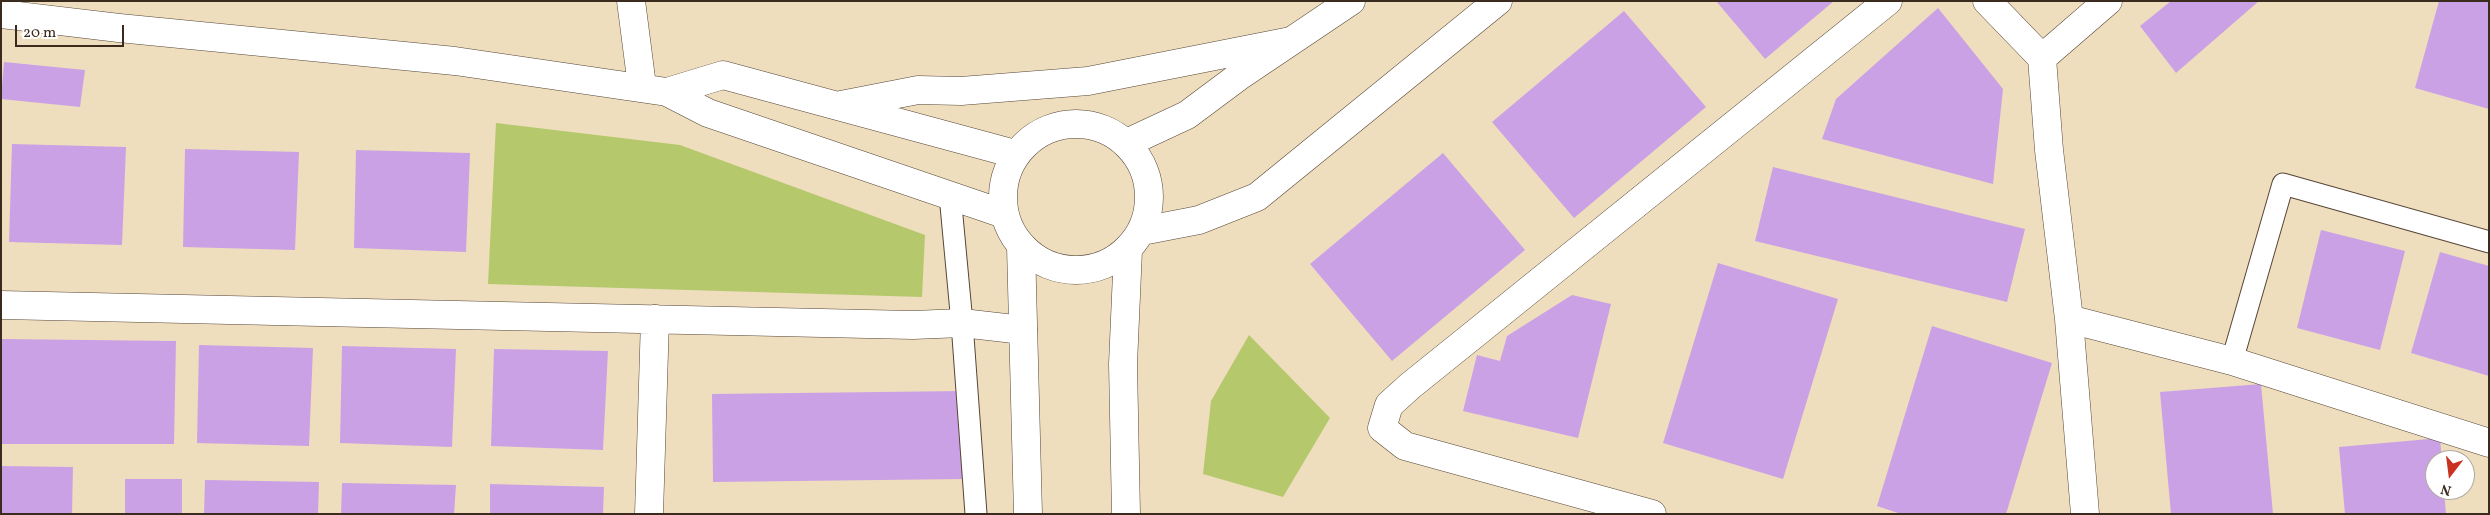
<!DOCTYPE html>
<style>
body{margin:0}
#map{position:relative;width:2490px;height:515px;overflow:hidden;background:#eedebd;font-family:Vollkorn,serif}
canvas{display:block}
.frame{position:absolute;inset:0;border:2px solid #3b2a1e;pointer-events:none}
.north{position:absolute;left:2425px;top:450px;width:50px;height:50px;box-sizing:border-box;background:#fff;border:1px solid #b1aaa5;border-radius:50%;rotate:195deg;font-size:14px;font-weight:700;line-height:20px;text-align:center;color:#3b2a1e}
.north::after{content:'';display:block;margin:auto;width:18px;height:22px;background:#c8321e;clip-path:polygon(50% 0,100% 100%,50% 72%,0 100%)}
.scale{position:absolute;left:15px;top:25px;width:109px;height:22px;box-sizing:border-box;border:2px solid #3b2a1e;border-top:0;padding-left:6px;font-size:15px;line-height:18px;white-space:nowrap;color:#3b2a1e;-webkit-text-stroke:4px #fff;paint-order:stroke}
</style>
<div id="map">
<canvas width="2490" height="515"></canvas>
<div class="frame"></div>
<div class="north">N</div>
<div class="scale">20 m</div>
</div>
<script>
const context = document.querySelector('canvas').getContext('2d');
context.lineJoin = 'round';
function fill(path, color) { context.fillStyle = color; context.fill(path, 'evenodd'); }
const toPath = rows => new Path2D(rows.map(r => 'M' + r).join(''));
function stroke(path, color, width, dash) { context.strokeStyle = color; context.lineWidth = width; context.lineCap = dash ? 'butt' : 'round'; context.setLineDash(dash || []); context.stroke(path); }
const green = toPath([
 [496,123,680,145,925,235,922,297,488,284],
 [1249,335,1330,418,1283,497,1203,474,1211,401]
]);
const building = toPath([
 [1716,1,1834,1,1765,59],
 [2171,1,2259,1,2176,73,2140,26],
 [2439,1,2489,1,2489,109,2415,88],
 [1938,8,2003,89,1993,184,1822,139,1836,99],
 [1624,11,1706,107,1574,218,1492,122],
 [4,62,85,70,80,107,1,99],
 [12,144,126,147,122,245,9,242],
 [185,149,299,152,295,250,183,247],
 [356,150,470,153,466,252,354,248],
 [1443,153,1525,250,1392,361,1310,264],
 [1773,167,2025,229,2007,302,1755,241],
 [2321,230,2405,251,2380,350,2297,328],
 [2440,252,2489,266,2489,376,2411,353],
 [1718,263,1838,299,1783,479,1663,443],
 [1572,295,1611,304,1578,438,1463,411,1477,355,1500,361,1507,336],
 [1932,326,2052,363,2006,514,1901,514,1877,506],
 [1,339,176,341,174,444,1,444],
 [199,345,313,348,309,446,197,443],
 [342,346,456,349,452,447,340,443],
 [494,349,608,351,603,450,491,446],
 [2261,384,2273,514,2171,514,2160,392],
 [963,391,964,479,713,482,712,394],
 [2440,438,2442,460,2435,460,2435,490,2444,490,2446,514,2345,514,2339,447],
 [1,466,73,467,72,514,1,514],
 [125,479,182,479,182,514,125,514],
 [205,480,319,482,318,514,204,514],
 [342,483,456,485,454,514,341,514],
 [490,484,604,487,603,514,490,514]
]);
const lane = toPath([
 [950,195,962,323,976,514],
 [2232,361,2283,184,2489,242]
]);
const street = toPath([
 [1987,1,2042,58,2049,150,2069,319,2085,514],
 [2042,58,2108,1],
 [1,305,913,325,962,323,1023,330],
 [2069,319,2232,361,2489,443],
 [649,514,655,319],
 [1652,514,1405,446,1382,428,1389,405,1410,386,1888,1]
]);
const secondary = toPath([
 [631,1,642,86],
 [1,14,119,28,455,61,667,92],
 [841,105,918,90,961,91,1088,81,1291,41],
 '1003 197a73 73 0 1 1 146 0a73 73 0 1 1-146 0Z',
 [1127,143,1187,115,1238,77,1351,1],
 [1004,214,708,113,667,92,723,75,1015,154],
 [1142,231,1199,220,1257,197,1498,1],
 [1021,247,1028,514],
 [1126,514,1123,364,1128,250]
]);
fill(green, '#b5c86c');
fill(building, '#cba1e6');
stroke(lane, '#564536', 23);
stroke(street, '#564536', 29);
stroke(secondary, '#564536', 29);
stroke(lane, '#fff', 21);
stroke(street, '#fff', 28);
stroke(secondary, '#fff', 28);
</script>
